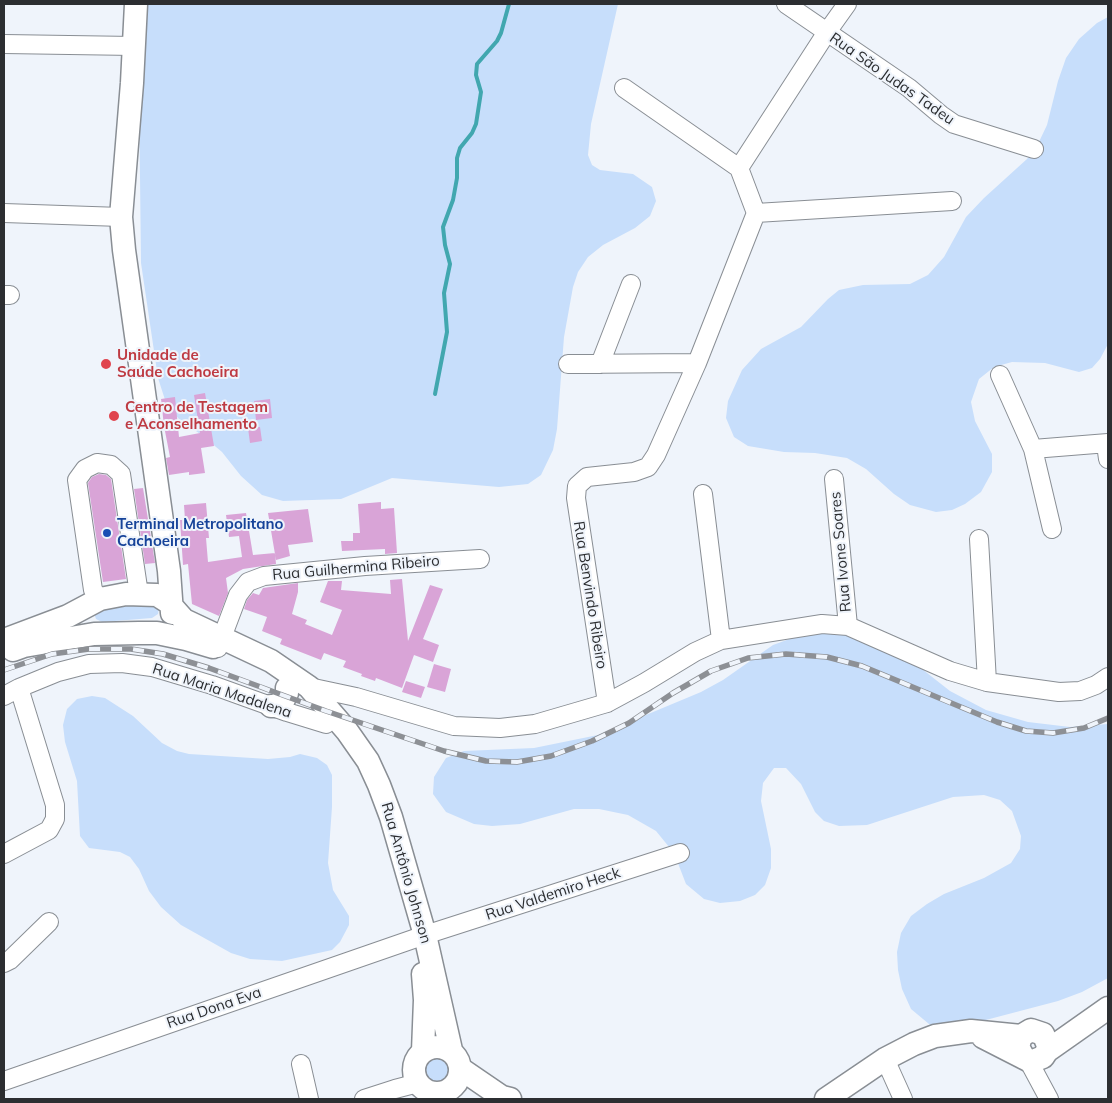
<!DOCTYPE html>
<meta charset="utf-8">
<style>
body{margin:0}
#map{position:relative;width:1112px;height:1103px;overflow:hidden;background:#eff4fb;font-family:Mulish,sans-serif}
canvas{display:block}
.frame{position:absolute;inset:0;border:5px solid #2c2e31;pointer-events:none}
</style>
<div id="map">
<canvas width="1112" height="1103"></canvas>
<div class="frame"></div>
</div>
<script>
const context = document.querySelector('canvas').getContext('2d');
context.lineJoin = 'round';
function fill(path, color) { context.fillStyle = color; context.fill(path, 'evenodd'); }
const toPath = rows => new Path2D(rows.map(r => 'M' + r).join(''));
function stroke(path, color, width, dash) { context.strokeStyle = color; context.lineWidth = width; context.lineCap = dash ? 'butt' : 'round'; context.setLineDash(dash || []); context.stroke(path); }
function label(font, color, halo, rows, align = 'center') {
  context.font = font + ' Mulish,sans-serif'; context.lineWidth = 4; context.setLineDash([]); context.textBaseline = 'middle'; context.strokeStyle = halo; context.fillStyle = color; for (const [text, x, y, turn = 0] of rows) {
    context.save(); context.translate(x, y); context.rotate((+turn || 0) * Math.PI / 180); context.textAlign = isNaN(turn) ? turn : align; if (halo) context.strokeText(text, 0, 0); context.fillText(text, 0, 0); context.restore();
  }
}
const green = toPath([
 [138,4,618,4,591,124,588,155,592,165,600,170,633,174,652,187,656,201,650,216,635,228,603,245,588,257,578,272,573,287,564,337,557,429,553,450,541,475,528,484,499,487,392,478,341,499,283,501,262,495,241,476,222,452,203,436,179,419,167,406,158,378,141,263],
 [1108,17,1108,344,1100,359,1092,368,1079,372,1045,363,1012,362,994,367,979,379,971,402,975,421,992,454,992,472,981,492,965,504,952,510,936,512,910,505,894,494,866,469,847,458,815,453,784,452,748,446,734,437,726,418,728,401,742,370,761,349,801,327,828,299,839,290,863,285,910,284,928,275,944,257,966,217,984,198,1027,159,1037,146,1047,125,1058,81,1066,58,1079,39,1097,23],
 [151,600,159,608,158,614,152,618,102,622,96,619,95,616,95,611],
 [850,631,908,658,950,691,986,710,1028,722,1070,727,1108,724,1108,978,1082,992,1058,1001,982,1021,935,1026,929,1024,911,1009,902,989,898,970,897,952,901,933,911,916,927,904,944,894,984,878,1011,863,1020,849,1021,836,1012,811,1000,800,984,795,953,797,867,825,839,826,824,821,815,812,801,784,786,768,774,768,763,783,761,801,771,849,771,868,765,885,755,895,740,901,720,903,704,899,686,884,674,853,656,831,628,815,599,809,574,809,520,824,492,826,474,824,446,812,433,794,434,777,446,758,464,751,534,748,598,735,701,692,723,680,773,645,806,633],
 [92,696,105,698,133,716,162,743,177,751,189,754,268,759,290,757,300,754,317,758,327,765,332,775,332,807,328,863,333,890,349,916,349,925,340,942,332,950,282,961,250,959,231,953,181,925,161,907,149,891,139,869,130,857,120,852,89,848,80,836,77,781,65,742,63,725,67,709,77,699],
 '421 1070a16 16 0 1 1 32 0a16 16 0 1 1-32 0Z'
]);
const stream = toPath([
 [435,394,447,332,444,293,450,264,445,245,443,227,453,200,457,178,457,158,460,148,472,133,476,124,481,92,476,75,477,64,497,41,501,33,509,4]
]);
const building = toPath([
 [205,393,214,446,201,448,205,473,189,475,189,472,169,475,166,458,170,457,164,426,161,399,175,397,179,437,200,433,194,395],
 [270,399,272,418,256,420,254,401],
 [260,427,262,441,250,443,248,428],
 [99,474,106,475,111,479,126,579,103,582,88,483,92,477],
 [143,488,155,563,145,564,134,489],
 [381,502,381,509,394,508,397,553,385,554,385,549,342,551,341,541,353,541,353,533,360,533,358,504],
 [206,503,209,538,206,538,208,562,242,557,239,536,229,537,226,515,246,513,253,555,275,553,276,564,243,569,226,578,228,593,219,616,192,604,188,564,183,565,180,520,185,520,184,505],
 [308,509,313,542,288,545,290,556,276,560,268,513],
 [402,579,408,641,430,585,443,589,423,639,439,645,433,662,414,655,402,688,376,678,375,681,361,676,362,674,343,667,346,661,324,653,321,660,280,644,282,639,262,631,267,617,244,609,247,600,253,593,259,595,263,588,298,583,298,592,292,614,307,620,305,624,332,635,342,610,320,602,328,581,342,581,341,590,391,594,390,580],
 [434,664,451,669,445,692,427,687],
 [406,681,425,687,421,698,402,692]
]);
const minor = toPath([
 [786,4,909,88,941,115,954,124,1034,149],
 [4,44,134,46],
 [624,88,739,168],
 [4,213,121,217],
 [756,213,952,201],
 [4,295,10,295],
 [568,364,697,363],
 [600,364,631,284],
 [1000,375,1033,449,1052,529],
 [1106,444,1108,459],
 [1033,449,1108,443],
 [834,479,848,626],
 [703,494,721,640],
 [979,539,987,682],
 [100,599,93,590,77,480,85,469,97,463,111,465,121,474,139,594],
 [218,648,238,595,248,582,264,576,365,566,480,559],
 [309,687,356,697,454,726,500,728,535,724,607,703,644,683,695,652,721,640,822,624,848,626,950,671,987,682,1059,692,1080,691,1096,685,1108,677],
 [4,696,19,688,58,672,89,664,122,663,152,667,212,685,287,712,326,724],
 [607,703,576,498,577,486,587,477,634,472,648,467,656,455,697,363,756,213,739,168,827,32,847,4],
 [4,854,49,830,55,819,55,805,19,688],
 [4,963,10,960,49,922],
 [885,1059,903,1099],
 [1028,1060,1049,1099],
 [301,1064,309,1099],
 [4,1081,425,935,680,853],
 [364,1099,395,1089,418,1083]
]);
const major = toPath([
 [136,4,132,83,121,217,124,250,169,571,172,613],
 [4,640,68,616,100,599,126,594,157,595,168,602,184,620,271,661,309,687,347,731,368,761,379,785,391,817,425,935,451,1050],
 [13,650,24,646,94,634,139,633,157,633,186,639,213,647],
 [271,706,275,706,283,701,287,693,287,688],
 [423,974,425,1000,423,1051],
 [983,1037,1028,1060,1033,1061,1043,1057,1047,1051,1048,1045,1043,1034,1031,1030,1021,1036,1018,1047,1024,1058],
 '414 1070a23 23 0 1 1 46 0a23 23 0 1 1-46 0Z',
 [1047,1051,1108,1008],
 [461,1069,502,1097,510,1099],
 [826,1099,885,1059,914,1044,935,1036,971,1031,1021,1036]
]);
const rail = toPath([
 [4,670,52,654,89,649,131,649,163,654,209,668,326,711,444,751,486,761,517,762,551,756,592,741,629,723,673,693,711,671,748,658,786,654,827,657,862,666,997,722,1026,731,1053,733,1084,728,1108,718]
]);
const markers = [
 [106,364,6,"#e0444e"],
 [114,416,6,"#e0444e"],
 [107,533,5,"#1a4fb4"]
];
const streetNames = [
 ["Rua São Judas Tadeu",892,79,35],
 ["Rua Ivone Soares",841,552,-95],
 ["Rua Guilhermina Ribeiro",356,568,-5],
 ["Rua Benvindo Ribeiro",590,595,81],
 ["Rua Maria Madalena",222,691,18],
 ["Rua Antônio Johnson",406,873,74],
 ["Rua Valdemiro Heck",553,894,-18],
 ["Rua Dona Eva",214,1008,-19]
];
const healthNames = [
 ["Unidade de",117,355],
 ["Saúde Cachoeira",117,372],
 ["Centro de Testagem",125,407],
 ["e Aconselhamento",125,424]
];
const transitNames = [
 ["Terminal Metropolitano",117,524],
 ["Cachoeira",117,541]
];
fill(green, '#c7defb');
stroke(stream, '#41a7af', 4);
fill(building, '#d9a4d7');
stroke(minor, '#898e94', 20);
stroke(major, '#898e94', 25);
stroke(minor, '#fff', 18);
stroke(major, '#fff', 22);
stroke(rail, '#8d9095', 5.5);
stroke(rail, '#eff4fb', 4, [11]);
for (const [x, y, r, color] of markers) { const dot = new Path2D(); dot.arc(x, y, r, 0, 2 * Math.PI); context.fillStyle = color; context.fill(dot); stroke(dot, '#eff4fb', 2); }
label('15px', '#2c2e31', '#eff4fb', streetNames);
label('bold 15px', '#be3a42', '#eff4fb', healthNames, 'left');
label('bold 15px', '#164399', '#eff4fb', transitNames, 'left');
</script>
